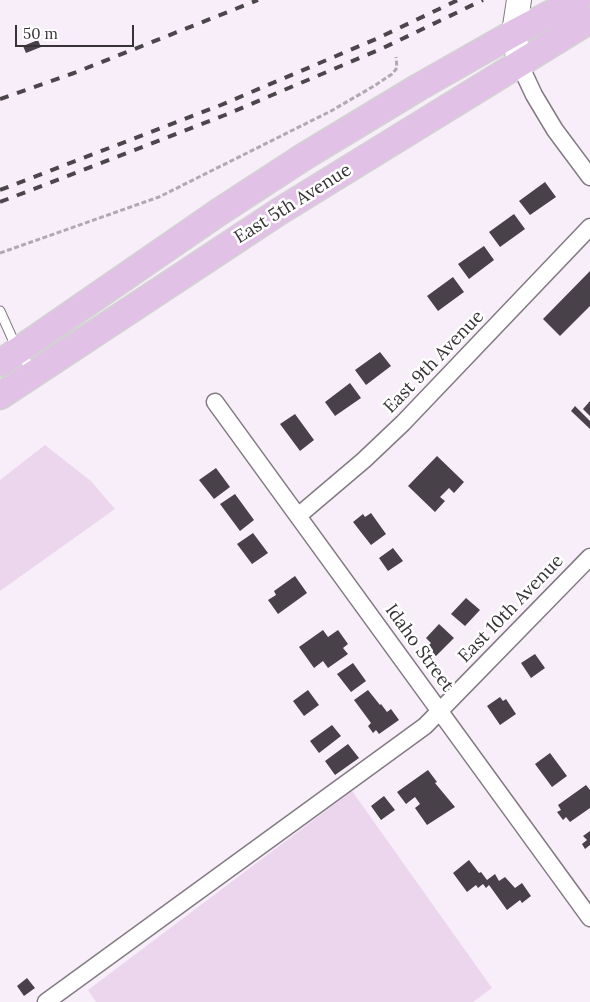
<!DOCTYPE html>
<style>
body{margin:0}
#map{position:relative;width:590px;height:1002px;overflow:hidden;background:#f8eef9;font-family:Lora,serif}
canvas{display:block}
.scale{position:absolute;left:15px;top:25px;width:119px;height:22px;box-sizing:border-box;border:2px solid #363236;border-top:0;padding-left:6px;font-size:15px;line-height:18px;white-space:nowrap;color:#363236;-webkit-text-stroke:4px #fff;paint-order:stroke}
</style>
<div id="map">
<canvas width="590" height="1002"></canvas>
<div class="scale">50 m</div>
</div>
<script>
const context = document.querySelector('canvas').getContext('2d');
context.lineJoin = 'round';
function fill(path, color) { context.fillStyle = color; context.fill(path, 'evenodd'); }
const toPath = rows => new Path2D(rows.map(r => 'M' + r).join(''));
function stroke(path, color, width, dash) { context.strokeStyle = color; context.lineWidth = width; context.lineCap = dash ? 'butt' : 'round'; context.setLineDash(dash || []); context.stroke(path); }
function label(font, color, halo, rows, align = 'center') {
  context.font = font + ' Lora,serif'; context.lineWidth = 5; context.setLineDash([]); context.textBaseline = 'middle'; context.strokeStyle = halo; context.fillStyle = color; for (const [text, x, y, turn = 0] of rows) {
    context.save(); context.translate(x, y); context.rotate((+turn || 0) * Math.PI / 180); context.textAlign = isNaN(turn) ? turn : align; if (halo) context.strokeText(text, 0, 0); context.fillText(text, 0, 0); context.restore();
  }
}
const green = toPath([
 [45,445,91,481,115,509,0,591,0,480],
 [352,791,492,988,473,1002,96,1002,88,990]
]);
const building = toPath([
 [38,40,41,47,26,53,23,46],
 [545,182,556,197,530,215,519,201],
 [514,214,525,229,500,247,489,232],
 [484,246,494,260,469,279,458,264],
 [590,271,590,306,560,336,543,319],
 [453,277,464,292,438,311,427,296],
 [380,352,391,366,366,385,355,370],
 [350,383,361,398,335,416,325,402],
 [590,401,590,416,583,409],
 [575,406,590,421,590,429,571,411],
 [295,414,314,440,300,451,280,424],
 [437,456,464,482,454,493,449,488,440,497,445,501,435,512,408,486],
 [216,468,230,487,214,499,199,480],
 [235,494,254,520,240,531,220,504],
 [371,513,386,534,371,545,353,522,363,514,365,517],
 [253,533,268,553,252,564,237,544],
 [393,548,403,561,388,571,379,558],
 [295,576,307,593,278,614,268,600,276,595,274,591],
 [466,598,480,610,465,626,451,614],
 [439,624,454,638,436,656,427,647,431,643,426,638],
 [323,630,328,637,338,630,348,644,343,648,348,654,328,668,323,661,314,668,299,647],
 [535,654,545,668,531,678,521,663],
 [353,663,366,681,351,692,337,674],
 [308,690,319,705,304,716,293,701],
 [368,690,380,705,381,704,387,712,391,709,399,720,379,734,376,730,373,733,368,726,371,723,354,700],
 [500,697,503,701,506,699,516,714,500,725,487,706],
 [332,725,341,736,319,753,310,741],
 [348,744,359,758,335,775,325,761],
 [550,753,567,776,552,787,535,764],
 [428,770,437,782,435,783,455,807,427,825,415,808,420,804,415,797,406,804,397,792],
 [586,785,590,790,590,808,570,822,566,817,563,820,557,812,561,810,558,805],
 [384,796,395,810,381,820,371,806],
 [590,831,590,845,585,849,582,844,587,840,583,836],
 [469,860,479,873,481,872,487,880,495,874,499,881,505,877,515,888,522,883,531,896,522,903,520,900,507,910,489,885,486,888,483,884,478,888,476,885,467,892,453,873],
 [27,978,35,988,24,996,17,986]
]);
const path = toPath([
 [0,253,159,197,331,111,374,86,392,74,397,68,396,57]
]);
const lane = toPath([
 [0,311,18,351,34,372]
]);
const street = toPath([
 [519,63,534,95,555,130,590,177],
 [215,402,590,918],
 [298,516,364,460,403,423,590,227],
 [46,1002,425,726,590,557]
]);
const secondary = toPath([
 [519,0,514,33,519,63]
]);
const primary = toPath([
 [0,363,219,212,305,156,419,87,514,33,577,0],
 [0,396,280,211,590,20]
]);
const rail = toPath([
 [0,99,74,73,258,0],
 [0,190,221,105,376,39,458,0],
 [0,202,225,115,381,49,483,0]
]);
const streetNames = [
 ["East 5th Avenue",293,204,-32],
 ["East 9th Avenue",434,362,-46],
 ["East 10th Avenue",511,609,-46],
 ["Idaho Street",419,648,54]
];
fill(green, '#ebd6ee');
fill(building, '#49414a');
stroke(lane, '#837a84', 11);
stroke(street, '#837a84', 19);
stroke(secondary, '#837a84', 26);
stroke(primary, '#d3d2d3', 29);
stroke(path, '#b0a9b1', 3, [5, 2.5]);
stroke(lane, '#fff', 9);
stroke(street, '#fff', 16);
stroke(secondary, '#fff', 24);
stroke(primary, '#e2c1e6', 26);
stroke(rail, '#4b464b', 4, [9, 9]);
label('18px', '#363236', '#fff', streetNames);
</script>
